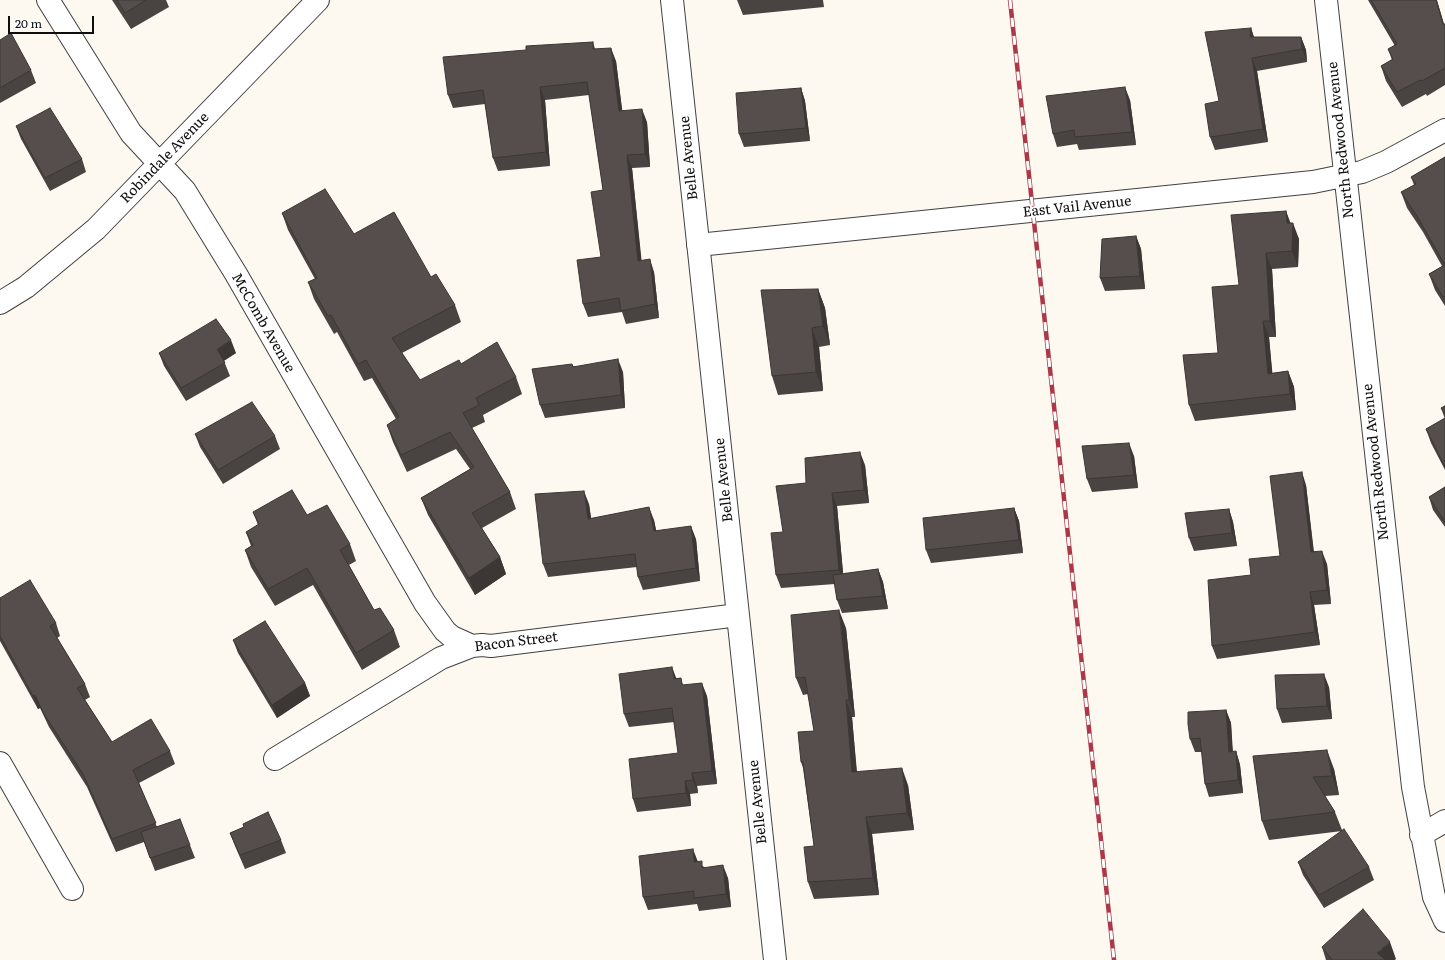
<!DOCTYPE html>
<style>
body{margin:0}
#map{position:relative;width:1445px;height:960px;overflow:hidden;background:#fdf9f0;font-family:Literata,serif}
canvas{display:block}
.scale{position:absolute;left:8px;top:16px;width:86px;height:18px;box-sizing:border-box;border:2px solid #0e0e0e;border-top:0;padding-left:5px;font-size:12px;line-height:14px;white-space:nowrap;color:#0e0e0e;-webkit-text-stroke:3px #fff;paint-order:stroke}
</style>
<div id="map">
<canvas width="1445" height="960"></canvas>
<div class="scale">20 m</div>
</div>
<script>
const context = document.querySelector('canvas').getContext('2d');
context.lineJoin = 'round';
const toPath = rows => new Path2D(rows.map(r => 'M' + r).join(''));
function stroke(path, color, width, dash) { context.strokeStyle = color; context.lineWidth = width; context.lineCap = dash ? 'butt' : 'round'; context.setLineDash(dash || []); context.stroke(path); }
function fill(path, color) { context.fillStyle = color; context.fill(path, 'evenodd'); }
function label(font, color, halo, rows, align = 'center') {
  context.font = font + ' Literata,serif'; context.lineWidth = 4; context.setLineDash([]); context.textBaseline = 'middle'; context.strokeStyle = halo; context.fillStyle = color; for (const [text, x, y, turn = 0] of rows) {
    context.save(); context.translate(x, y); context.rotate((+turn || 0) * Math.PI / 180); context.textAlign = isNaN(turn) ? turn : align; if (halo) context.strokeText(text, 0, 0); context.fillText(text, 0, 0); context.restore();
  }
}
const street = toPath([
 [48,0,131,133,185,191,236,274,425,603,445,631,452,637,472,646],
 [672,0,775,960],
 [1326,0,1413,787,1434,897,1445,921],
 [698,245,1313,182,1362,172,1386,162,1445,130],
 [0,303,26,287,96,229,318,0],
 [275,759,441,658,472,646,482,645,491,646,738,615],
 [0,763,72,889],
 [1421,835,1445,821]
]);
const rail = toPath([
 [1010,0,1114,960]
]);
const wall = toPath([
 [112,0,166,0,169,7,131,29],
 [737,0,823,0,824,7,743,15],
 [1368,0,1436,0,1438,4,1444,24,1445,24,1445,85,1427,96,1426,94,1402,107,1386,81,1381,66,1392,60,1388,49,1395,46],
 [1251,28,1254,37,1301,37,1306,50,1307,62,1257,71,1268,142,1215,150,1210,137,1219,101],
 [0,40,31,70,36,83,0,103],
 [593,42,595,49,616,61,622,111,647,122,650,167,632,168,641,260,654,272,659,318,626,324,622,312,588,317,583,304,601,257,603,190,589,95,545,100,550,166,498,171,493,158,485,104,453,108,448,95,526,50],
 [801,88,805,101,810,141,744,147,739,134],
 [1130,100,1136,145,1079,150,1077,144,1057,147,1053,134],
 [16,126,82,159,86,172,50,191,21,139],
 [1445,157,1445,306,1435,290,1429,274,1442,266,1423,232,1407,208,1401,192,1414,185,1411,177],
 [1286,211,1290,223,1299,239,1298,267,1272,269,1276,337,1269,337,1272,373,1288,371,1294,387,1296,410,1195,421,1189,405,1218,353,1239,285],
 [282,213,354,234,431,277,455,305,461,322,402,353,420,380,461,364,516,377,522,394,483,415,485,422,472,428,510,492,516,509,482,528,500,557,506,574,475,595,428,515,421,498,470,469,456,449,407,472,393,442,387,425,396,419,372,378,364,381,337,332,334,334,314,299,308,282,315,279,288,230],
 [1136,236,1141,249,1145,289,1105,291,1100,278],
 [818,289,825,308,830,345,819,347,823,391,778,395,772,376],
 [159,353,236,353,224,361,230,376,186,401,164,366],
 [572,364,573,366,623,372,625,408,545,418,540,405],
 [1445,406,1445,470,1431,443,1426,429,1445,419,1441,408],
 [195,434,275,436,280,449,223,484,200,447],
 [1134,456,1138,488,1092,492,1087,479],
 [865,465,869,503,837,506,843,574,878,569,883,582,888,609,842,613,837,600,835,584,781,588,776,575,783,532,806,483],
 [1306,485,1314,552,1327,564,1331,604,1314,605,1320,645,1217,659,1212,646,1251,575,1280,556],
 [1445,487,1445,527,1433,510,1429,497],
 [589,504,591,518,654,520,656,531,696,539,700,581,643,590,638,577,637,567,548,577,543,564],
 [1014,508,1019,521,1023,553,931,563,926,550],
 [1229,509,1233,522,1237,546,1194,551,1189,538],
 [253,512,307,515,350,544,356,561,349,565,374,610,394,630,400,647,362,670,313,585,275,606,251,567,245,550,251,546,246,532,258,525],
 [0,598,56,623,60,636,57,638,85,684,90,697,85,700,112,742,170,751,175,764,139,783,157,827,190,845,195,858,155,871,144,842,116,852,87,787,49,727,40,708,38,709,0,641],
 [846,628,855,717,852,717,857,772,908,785,914,830,872,834,879,895,814,899,808,882,814,846,803,768,801,762,814,731,808,694,803,695,796,678],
 [233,640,305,683,310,696,277,718,238,653],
 [677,678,681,678,683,685,707,696,717,784,697,786,698,793,690,794,691,806,637,812,633,799,678,753,674,722,629,727,624,714],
 [1329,687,1332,719,1282,723,1277,709],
 [1226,710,1231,723,1233,752,1236,751,1240,765,1243,793,1209,797,1205,784,1202,752,1195,752,1190,739],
 [1253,756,1334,769,1339,795,1325,796,1335,812,1342,830,1369,867,1374,880,1324,908,1303,875,1298,862,1342,831,1269,840,1262,821],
 [244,827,281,840,286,853,245,869,235,846,230,833],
 [697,861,704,867,728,878,731,907,699,911,697,904,648,910,643,897],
 [1322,947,1396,959,1394,960,1326,960]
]);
const shadedWall = toPath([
 [1436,0,1437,0,1438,4,1445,28,1443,24],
 [1251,28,1255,41,1250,37],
 [1301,37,1306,50,1307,62,1302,49],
 [611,48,616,61,624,124,619,111],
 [1252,58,1257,71,1268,142,1263,129],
 [540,87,545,100,550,166,546,152],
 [1125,87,1130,100,1136,145,1132,132],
 [801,88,805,101,810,141,806,128],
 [642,109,647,122,650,167,645,154],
 [627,155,632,168,643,274,638,261],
 [1286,211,1292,227,1293,223,1299,239,1298,267,1292,251,1287,223],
 [1136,236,1141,249,1145,289,1140,276],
 [1266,253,1272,269,1276,337,1270,321],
 [650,259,654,272,659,318,655,304],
 [818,289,825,308,830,345,823,326],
 [1263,321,1269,337,1274,390,1268,374],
 [812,328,819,347,823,391,816,372],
 [231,340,236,353,221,362,217,349],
 [618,359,623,372,625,408,621,395],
 [1288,371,1294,387,1296,410,1290,394],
 [1129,443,1134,456,1138,488,1134,475],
 [860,452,865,465,869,503,864,490],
 [1302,472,1306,485,1315,565,1311,552],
 [584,491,589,504,593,532,588,519],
 [832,493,837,506,844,583,839,570],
 [649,507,654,520,659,544,654,531],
 [1014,508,1019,521,1023,553,1019,540],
 [1229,509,1233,522,1237,546,1232,533],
 [691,526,696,539,700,581,696,568],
 [1322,551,1327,564,1331,604,1327,590],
 [500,557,506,574,475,595,469,578],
 [878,569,883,582,888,609,883,596],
 [1310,592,1314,605,1320,645,1315,632],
 [839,610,846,628,855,717,849,700],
 [672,667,677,680,674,679],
 [1324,674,1329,687,1332,719,1327,706],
 [305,683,310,696,277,718,272,705],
 [702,683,707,696,717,784,712,771],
 [35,695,40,708,38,709,33,696],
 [846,700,852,717,858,789,852,772],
 [1226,710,1231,723,1233,765,1229,752],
 [1327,750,1334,769,1339,795,1332,776],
 [1236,751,1240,765,1243,793,1238,780],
 [902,768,908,785,914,830,907,813],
 [692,773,697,786,698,793,693,780],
 [685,781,690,794,691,806,686,793],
 [866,817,872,834,879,895,873,878],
 [693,849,698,862,694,862],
 [723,865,728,878,731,907,726,894],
 [1390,942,1396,959,1394,960,1380,960,1377,953]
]);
const building = toPath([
 [117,0,146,0,125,13,117,0],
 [1371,0,1436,0,1443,24,1445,24,1445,68,1422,81,1420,80,1397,92,1381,66,1393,59,1388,49,1397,44,1371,0],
 [1251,28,1250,37,1301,37,1302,49,1252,58,1263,129,1210,137,1205,104,1219,101,1205,32,1251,28],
 [11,33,31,70,0,88,0,40,11,33],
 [593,42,593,49,611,48,619,111,642,109,645,154,627,155,638,261,650,259,655,304,621,311,619,298,583,304,577,260,601,257,591,192,603,190,587,82,540,87,546,152,493,158,483,90,448,95,443,57,526,50,526,46,593,42],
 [1125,87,1132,132,1075,137,1074,130,1053,134,1046,96,1125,87],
 [801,88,806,128,739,134,736,93,801,88],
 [50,108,82,159,45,178,16,126,50,108],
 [1445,157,1445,296,1443,297,1429,274,1445,265,1417,216,1401,192,1416,184,1411,177,1445,157],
 [325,189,354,234,394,212,431,277,436,274,455,305,392,338,420,380,459,360,461,364,497,342,516,377,476,398,479,405,463,413,510,492,472,513,500,557,469,578,421,498,474,467,450,432,401,455,387,425,399,417,366,360,358,364,331,315,328,316,308,282,317,278,282,213,325,189],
 [1286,211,1287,223,1293,223,1292,251,1266,253,1270,321,1263,321,1268,374,1288,371,1290,394,1189,405,1183,355,1218,353,1212,287,1239,285,1231,215,1286,211],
 [1136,236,1140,276,1100,278,1102,239,1136,236],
 [818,289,823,326,812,328,816,372,772,376,761,290,818,289],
 [216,319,231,340,217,349,225,363,181,388,159,353,216,319],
 [618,359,621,395,540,405,532,369,572,364,573,367,618,359],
 [252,402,275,436,218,470,195,434,252,402],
 [1445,406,1445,414,1441,408,1445,406],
 [1445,418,1445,467,1426,429,1445,418],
 [1129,443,1134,475,1087,479,1082,446,1129,443],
 [860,452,864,490,832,493,839,570,776,575,771,533,783,532,776,486,806,483,805,458,860,452],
 [1302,472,1311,552,1322,551,1327,590,1310,592,1315,632,1212,646,1208,580,1251,575,1249,559,1280,556,1270,476,1302,472],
 [1445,487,1445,522,1429,497,1445,487],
 [292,490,307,515,327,505,350,544,340,550,374,610,380,608,394,630,356,653,307,568,268,589,245,550,253,545,246,532,259,524,253,512,292,490],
 [584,491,588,519,649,507,654,531,691,526,696,568,638,577,635,554,543,564,535,494,584,491],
 [1014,508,1019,540,926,550,923,518,1014,508],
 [1229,509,1232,533,1189,538,1185,513,1229,509],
 [878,569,883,596,837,600,833,575,878,569],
 [30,580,56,623,50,626,85,684,77,688,112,742,151,719,170,751,133,770,156,823,112,839,83,774,44,714,35,695,33,696,0,636,0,598,30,580],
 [839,610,849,700,846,700,852,772,902,768,907,813,866,817,873,878,808,882,804,847,814,846,803,762,801,762,798,732,814,731,805,677,796,678,791,615,839,610],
 [265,621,305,683,272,705,233,640,265,621],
 [672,667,674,679,681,678,682,685,702,683,712,771,692,773,693,780,685,781,686,793,633,799,629,759,678,753,672,708,624,714,619,674,672,667],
 [1324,674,1327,706,1277,709,1275,675,1324,674],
 [1226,710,1229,752,1236,751,1238,780,1205,784,1200,738,1190,739,1188,724,1188,712,1226,710],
 [1327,750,1332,776,1313,777,1335,812,1262,821,1253,756,1327,750],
 [268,812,281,840,240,855,230,833,244,827,243,824,268,812],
 [180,819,190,845,150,858,141,832,180,819],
 [1344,829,1369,867,1319,895,1298,862,1344,829],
 [693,849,694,862,702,861,702,868,723,865,726,894,694,898,694,891,643,897,639,856,693,849],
 [1363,909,1390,942,1377,953,1386,960,1332,960,1322,947,1363,909]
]);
const streetNames = [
 ["North Redwood Avenue",1341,140,-96],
 ["Robindale Avenue",165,158,-46],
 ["Belle Avenue",689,158,-96],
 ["East Vail Avenue",1077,207,-6],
 ["McComb Avenue",263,323,60],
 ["North Redwood Avenue",1376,462,-96],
 ["Belle Avenue",724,480,-96],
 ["Bacon Street",516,642,-7],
 ["Belle Avenue",758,802,-96]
];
stroke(street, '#414141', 24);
stroke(street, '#fff', 22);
stroke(rail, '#ac3847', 4.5);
stroke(rail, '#fff', 3, [9]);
fill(wall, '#494341');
fill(shadedWall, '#3c3735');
fill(building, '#554e4c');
stroke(building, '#3c3735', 1);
label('14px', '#0e0e0e', '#fff', streetNames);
</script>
